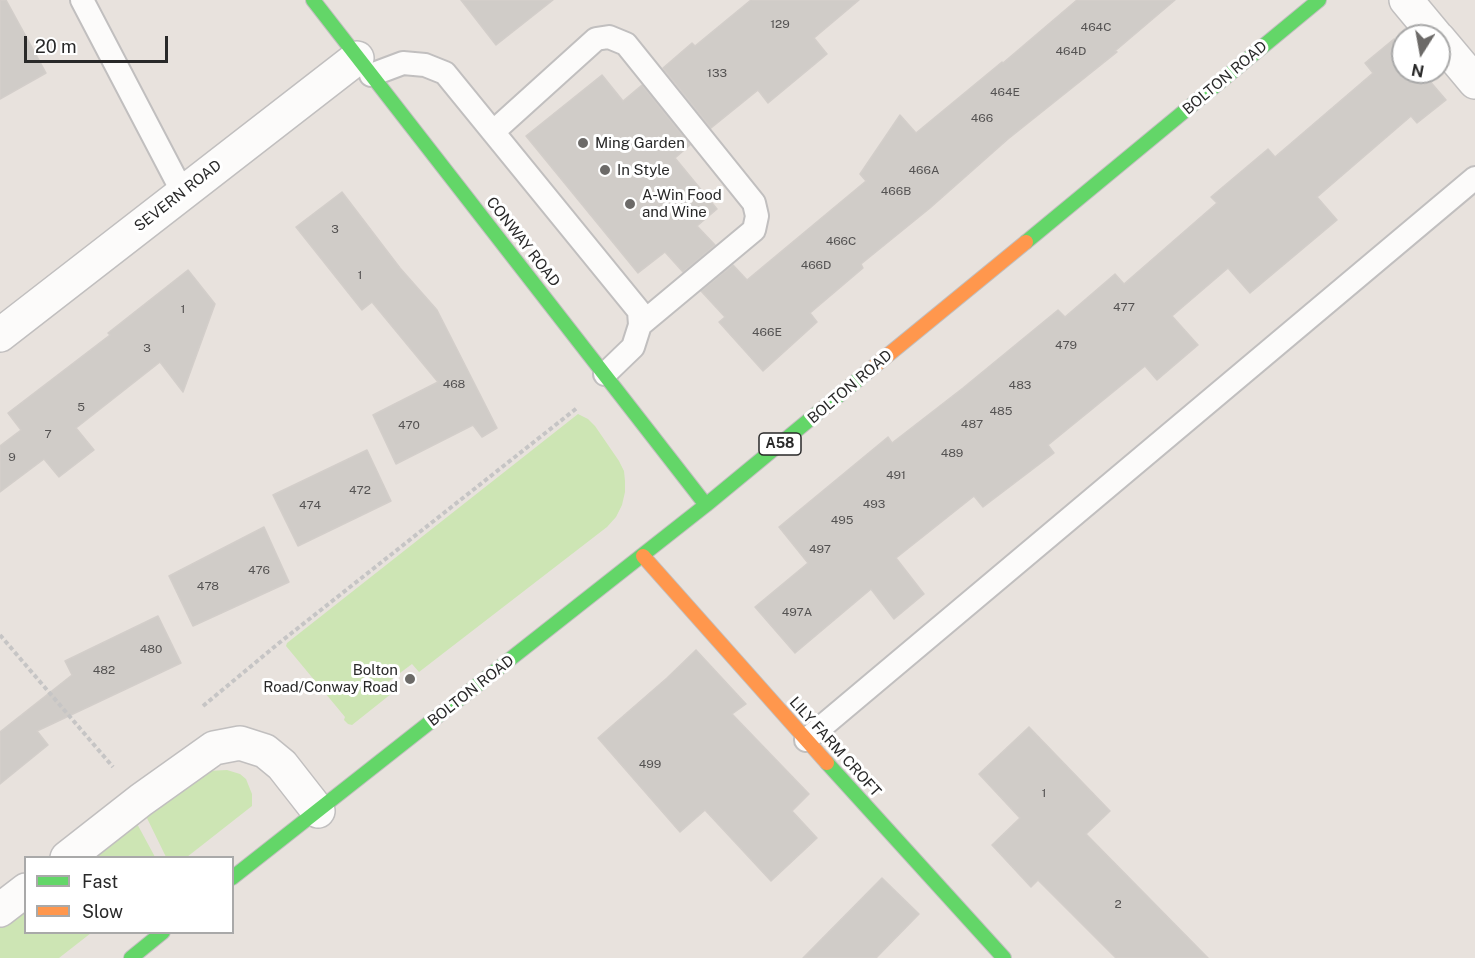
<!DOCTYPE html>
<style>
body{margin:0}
#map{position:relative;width:1475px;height:958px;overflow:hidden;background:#e8e2dd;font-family:"Public Sans",sans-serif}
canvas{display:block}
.legend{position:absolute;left:24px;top:856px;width:210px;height:78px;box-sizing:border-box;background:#fff;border:2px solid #a9a9a9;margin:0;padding:8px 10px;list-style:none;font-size:18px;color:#292929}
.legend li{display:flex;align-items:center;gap:12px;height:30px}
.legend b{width:30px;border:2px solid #a9a9a9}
.north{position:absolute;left:1391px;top:24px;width:60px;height:60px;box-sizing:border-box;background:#fff;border:2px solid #a9a9a9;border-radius:50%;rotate:191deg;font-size:16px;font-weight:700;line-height:24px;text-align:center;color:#292929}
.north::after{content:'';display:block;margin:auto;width:21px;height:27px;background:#6c6a68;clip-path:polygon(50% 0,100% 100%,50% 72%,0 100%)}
.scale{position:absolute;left:24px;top:36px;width:144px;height:27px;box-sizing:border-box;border:3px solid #292929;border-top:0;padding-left:8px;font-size:18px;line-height:21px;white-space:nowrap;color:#292929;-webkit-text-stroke:4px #fff;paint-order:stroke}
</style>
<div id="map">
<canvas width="1475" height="958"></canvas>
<ul class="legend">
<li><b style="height:8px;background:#63d668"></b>Fast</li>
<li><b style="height:8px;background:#ff974d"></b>Slow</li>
</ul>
<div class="north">N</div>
<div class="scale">20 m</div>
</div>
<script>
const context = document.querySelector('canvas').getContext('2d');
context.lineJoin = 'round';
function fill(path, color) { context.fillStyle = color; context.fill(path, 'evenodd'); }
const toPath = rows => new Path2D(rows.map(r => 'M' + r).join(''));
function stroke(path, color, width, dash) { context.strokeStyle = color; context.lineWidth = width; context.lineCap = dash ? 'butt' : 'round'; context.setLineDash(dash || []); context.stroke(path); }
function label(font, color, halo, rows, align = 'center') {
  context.font = font + ' "Public Sans",sans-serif'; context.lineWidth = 6; context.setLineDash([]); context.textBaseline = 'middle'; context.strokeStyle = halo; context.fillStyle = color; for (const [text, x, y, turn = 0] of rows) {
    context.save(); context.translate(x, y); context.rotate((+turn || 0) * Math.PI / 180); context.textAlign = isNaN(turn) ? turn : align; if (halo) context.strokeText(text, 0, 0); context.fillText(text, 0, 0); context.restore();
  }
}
const green = toPath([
 [578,414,588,419,595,426,619,461,624,471,625,481,625,492,622,505,616,517,607,527,419,672,412,664,384,685,391,694,352,725,348,724,344,720,345,717,286,646,287,643],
 [227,770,240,774,246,779,252,794,252,806,187,857,166,857,145,814,207,771],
 [135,820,155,857,87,858],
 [25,906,26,932,91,933,59,958,0,958,0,926]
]);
const building = toPath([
 [0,0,6,0,46,73,0,99,0,0],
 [461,0,553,0,496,45,461,0],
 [751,0,859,0,814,38,827,54,768,103,758,90,711,128,663,68,692,43,695,46,751,0],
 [1077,0,1175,0,1115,51,1117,52,1008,139,930,208,861,264,863,268,810,313,817,322,763,371,719,322,725,317,701,291,733,265,747,280,866,181,860,174,900,115,916,133,1002,62,1003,63,1077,0],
 [1394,39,1403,49,1403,72,1422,72,1446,100,1417,123,1411,116,1317,197,1337,220,1250,293,1228,268,1172,316,1198,345,1157,380,1145,366,1048,445,1054,453,983,507,974,496,896,558,924,594,894,619,871,589,795,653,755,607,808,563,779,527,888,437,892,443,963,388,1058,310,1065,317,1115,274,1124,284,1217,203,1211,197,1268,149,1275,157,1373,73,1365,63,1394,39],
 [602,75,623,101,642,85,690,145,675,158,717,209,697,226,715,245,683,272,665,252,638,273,526,136,602,75],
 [342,192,400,268,437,310,497,428,482,437,473,425,396,464,373,415,438,382,372,302,362,310,296,227,342,192],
 [188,270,215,304,183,392,160,362,76,428,94,450,59,477,44,459,0,492,0,446,21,430,8,413,110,335,108,333,188,270],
 [367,450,391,501,298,546,273,495,367,450],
 [264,527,289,582,193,626,169,576,264,527],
 [158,616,181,663,37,731,48,745,0,784,0,732,72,675,65,661,158,616],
 [696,650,746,704,732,714,809,794,792,811,817,838,771,881,705,810,680,832,598,738,667,678,696,650],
 [1029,727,1110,811,1086,834,1208,958,1116,958,1038,880,1031,887,992,845,1020,818,979,774,1029,727],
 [882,878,919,914,876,958,803,958,882,878]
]);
const path = toPath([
 [0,635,113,767],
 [203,706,279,643,577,408]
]);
const lane = toPath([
 [82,0,183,193],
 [371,75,403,63,425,65,445,73,639,311,640,325,633,347,605,374],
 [493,132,596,39,609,37,626,44,754,203,757,216,754,230,640,325],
 [806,740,1475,178]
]);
const street = toPath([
 [1406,0,1436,36],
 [1439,39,1475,82],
 [0,335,357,58],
 [67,858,141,800,214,748,240,743,265,751,282,765,318,811],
 [0,910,26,890]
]);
const fast = toPath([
 [313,0,706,505],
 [1026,242,1319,0],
 [827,763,1004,958],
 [232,878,706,505,866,373],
 [131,958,163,932]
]);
const slow = toPath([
 [866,373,1026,242],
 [643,556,827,763]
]);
const markers = [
 [583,143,6,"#6c6a68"],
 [605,170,6,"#6c6a68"],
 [630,204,6,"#6c6a68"],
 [410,679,6,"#6c6a68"]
];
const numberNames = [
 ["129",780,24],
 ["464C",1096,27],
 ["464D",1071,51],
 ["133",717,73],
 ["464E",1005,92],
 ["466",982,118],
 ["466A",924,170],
 ["466B",896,191],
 ["3",335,229],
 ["466C",841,241],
 ["466D",816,265],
 ["1",360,275],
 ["477",1124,307],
 ["1",183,309],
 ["466E",767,332],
 ["479",1066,345],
 ["3",147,348],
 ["468",454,384],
 ["483",1020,385],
 ["5",81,407],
 ["485",1001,411],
 ["487",972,424],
 ["470",409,425],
 ["7",48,434],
 ["489",952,453],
 ["9",12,457],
 ["491",896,475],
 ["472",360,490],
 ["493",874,504],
 ["474",310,505],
 ["495",842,520],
 ["497",820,549],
 ["476",259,570],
 ["478",208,586],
 ["497A",797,612],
 ["480",151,649],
 ["482",104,670],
 ["499",650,764],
 ["1",1044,793],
 ["2",1118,904]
];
const shields = [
 [780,444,42]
];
const shieldNames = [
 ["A58",780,444]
];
const streetNames = [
 ["BOLTON ROAD",1225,78,-40],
 ["SEVERN ROAD",178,196,-38],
 ["CONWAY ROAD",523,242,52],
 ["BOLTON ROAD",850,387,-40],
 ["BOLTON ROAD",471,691,-38],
 ["LILY FARM CROFT",835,747,48]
];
const poiNames = [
 ["Ming Garden",595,143],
 ["In Style",617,170],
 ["A-Win Food",642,195],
 ["and Wine",642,212],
 ["Bolton",398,670,"right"],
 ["Road/Conway Road",398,687,"right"]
];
fill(green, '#cde5b4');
fill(building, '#d0ccc8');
stroke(building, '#d3ceca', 1.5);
stroke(lane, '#c1bfbf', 26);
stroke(street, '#c1bfbf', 36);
stroke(fast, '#c1bfbf', 16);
stroke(slow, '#c1bfbf', 16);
stroke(path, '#c6c5c5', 4, [4.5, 3]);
stroke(lane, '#fcfbfa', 22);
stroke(street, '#fcfbfa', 33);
stroke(fast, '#63d668', 14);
stroke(slow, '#ff974d', 14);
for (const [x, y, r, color] of markers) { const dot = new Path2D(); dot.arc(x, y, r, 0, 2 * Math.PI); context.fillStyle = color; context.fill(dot); stroke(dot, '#fff', 2); }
label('12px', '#545252', null, numberNames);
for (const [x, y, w] of shields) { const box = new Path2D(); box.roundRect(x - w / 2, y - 11, w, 22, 4.5); context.fillStyle = '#fff'; context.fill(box); stroke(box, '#292929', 1.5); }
label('bold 14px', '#292929', null, shieldNames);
label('15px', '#292929', '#fff', streetNames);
label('15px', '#292929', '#fff', poiNames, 'left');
</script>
